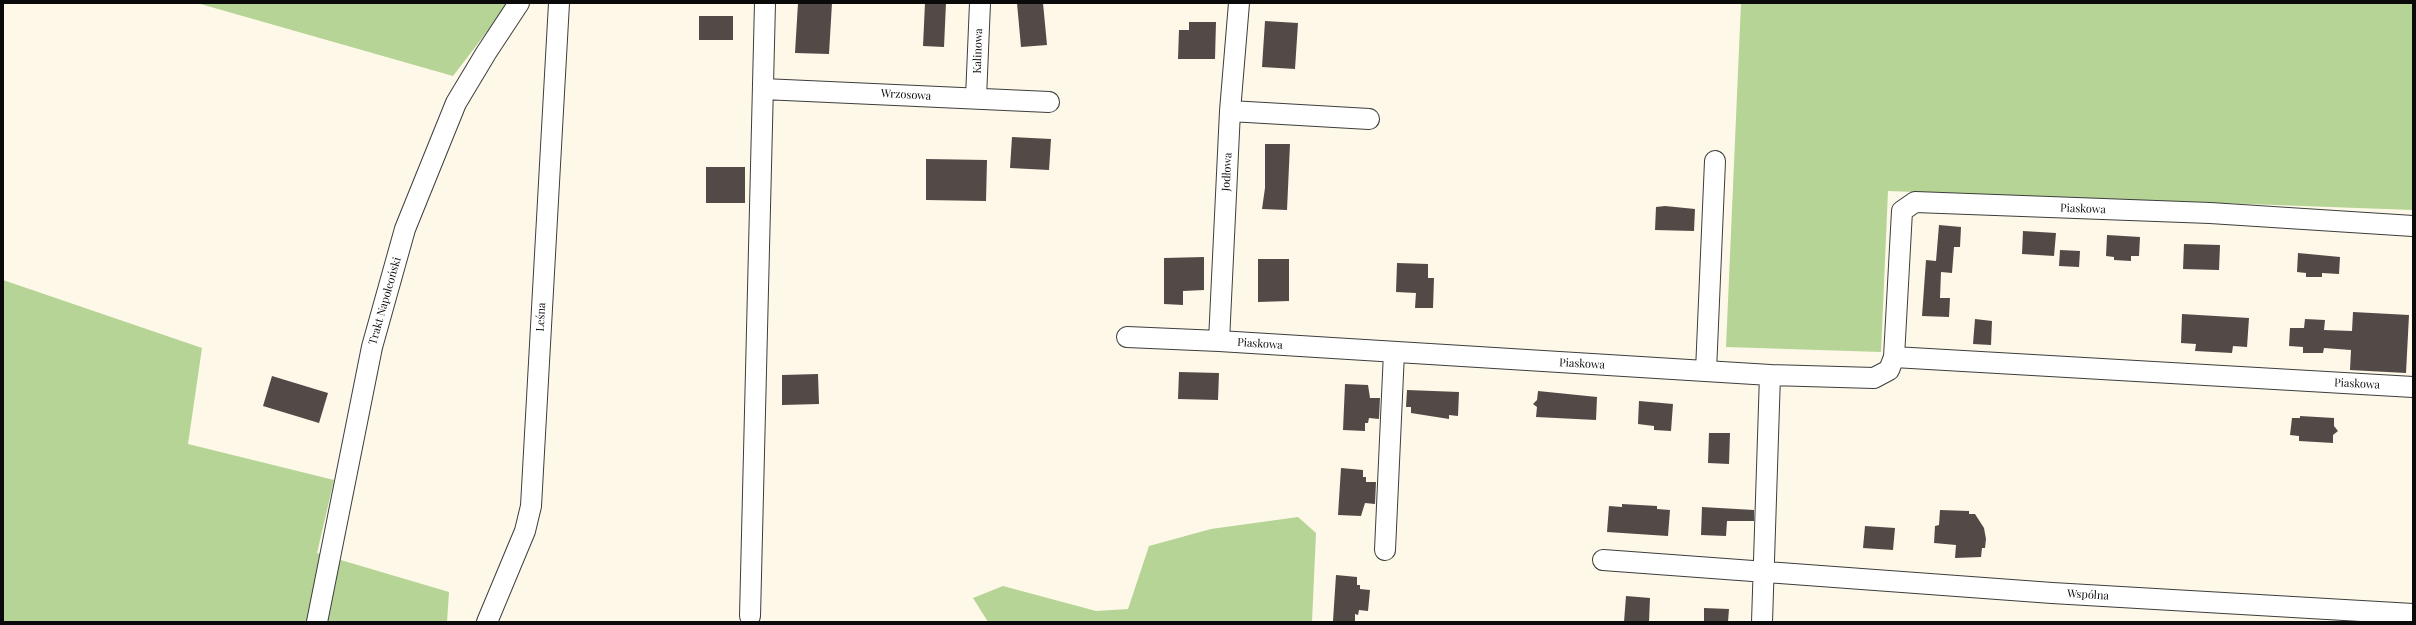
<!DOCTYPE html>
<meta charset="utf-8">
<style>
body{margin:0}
#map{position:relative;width:2416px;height:625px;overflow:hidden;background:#fef8e8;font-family:"Playfair Display",serif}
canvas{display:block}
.frame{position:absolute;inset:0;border:4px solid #0a0a0a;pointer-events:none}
</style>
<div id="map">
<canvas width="2416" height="625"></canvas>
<div class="frame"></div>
</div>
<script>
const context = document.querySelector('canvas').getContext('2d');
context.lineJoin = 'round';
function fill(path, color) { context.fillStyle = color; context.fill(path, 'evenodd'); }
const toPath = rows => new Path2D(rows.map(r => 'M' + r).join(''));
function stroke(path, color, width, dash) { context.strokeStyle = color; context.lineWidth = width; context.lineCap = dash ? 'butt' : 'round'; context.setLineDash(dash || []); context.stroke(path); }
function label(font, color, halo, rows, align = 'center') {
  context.font = font + ' "Playfair Display",serif'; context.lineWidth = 4; context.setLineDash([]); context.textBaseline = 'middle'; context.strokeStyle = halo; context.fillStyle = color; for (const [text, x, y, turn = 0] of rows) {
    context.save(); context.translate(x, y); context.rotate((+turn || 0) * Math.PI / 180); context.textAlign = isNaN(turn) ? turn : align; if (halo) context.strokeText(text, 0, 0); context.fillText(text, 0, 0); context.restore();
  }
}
const forest = toPath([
 [197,3,509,3,453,76],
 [1741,3,2413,3,2413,210,1888,191,1881,352,1726,347],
 [3,280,202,348,188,444,334,480,317,553,449,592,447,622,3,622],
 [1298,517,1316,533,1312,622,988,622,973,598,1003,586,1096,611,1128,609,1149,546,1211,529]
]);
const building = toPath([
 [798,3,832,3,829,54,795,53],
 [925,3,946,3,944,47,923,46],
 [1017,3,1043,3,1047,45,1021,47],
 [699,16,733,16,733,40,699,40],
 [1265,21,1298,23,1295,69,1262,67],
 [1189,22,1216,22,1215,59,1178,59,1179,30,1189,30],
 [1012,137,1051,139,1049,170,1010,168],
 [1265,144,1290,144,1287,210,1262,209,1265,188],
 [926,159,987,160,986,201,926,200],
 [706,167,745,167,745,203,706,203],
 [1665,206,1695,209,1694,231,1655,230,1656,207],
 [1939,225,1961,227,1960,247,1954,247,1952,273,1941,272,1940,298,1950,298,1949,317,1922,316,1926,260,1936,261],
 [2023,231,2056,233,2054,256,2022,254],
 [2107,235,2140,237,2139,256,2131,256,2131,261,2114,260,2114,257,2106,256],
 [2184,244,2220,245,2219,270,2183,269],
 [2060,250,2080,251,2079,267,2059,266],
 [2298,253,2340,257,2339,274,2322,273,2322,277,2306,277,2306,273,2297,272],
 [1204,257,1204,290,1183,291,1183,305,1164,304,1164,258],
 [1258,259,1289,259,1289,301,1258,302],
 [1397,263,1428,264,1428,278,1434,278,1433,308,1415,308,1416,293,1396,292],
 [2353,312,2409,315,2406,373,2350,370,2351,350,2324,348,2323,353,2303,353,2303,347,2289,346,2290,328,2304,328,2305,319,2325,320,2324,330,2352,331],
 [2182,314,2249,318,2247,347,2233,346,2232,353,2195,351,2196,344,2181,343],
 [1975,319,1992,321,1991,345,1973,344],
 [1179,372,1219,373,1218,400,1178,399],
 [818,374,819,404,782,405,782,375],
 [272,376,328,393,319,423,263,406],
 [1345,384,1368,385,1370,398,1380,398,1379,419,1369,418,1368,423,1365,423,1365,431,1343,430],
 [1407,390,1459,392,1458,416,1449,415,1449,419,1411,413,1411,407,1406,407],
 [1538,391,1597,397,1596,420,1536,417,1537,407,1533,404,1537,400],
 [1639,401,1673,404,1671,431,1654,430,1654,426,1638,424],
 [2300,416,2334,418,2334,426,2338,431,2333,435,2333,443,2299,441,2299,436,2290,435,2292,418,2300,418],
 [1709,433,1730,433,1729,464,1708,463],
 [1341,468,1363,470,1363,477,1366,477,1366,482,1376,482,1375,504,1365,503,1361,516,1338,515],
 [1622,504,1657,506,1657,509,1670,510,1668,536,1607,532,1609,506,1622,507],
 [1702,507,1754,510,1754,521,1727,521,1726,536,1701,535],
 [1940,510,1969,511,1969,514,1975,514,1984,528,1986,539,1985,548,1982,548,1981,557,1955,558,1956,545,1934,543,1935,526,1939,525],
 [1865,526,1895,528,1893,550,1863,548],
 [1336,575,1357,577,1357,585,1360,585,1360,589,1370,590,1368,611,1359,610,1358,615,1355,614,1355,622,1333,621],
 [1626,596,1650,598,1649,622,1624,622],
 [1704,608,1729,609,1728,622,1704,622]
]);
const minor = toPath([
 [763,89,1049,102],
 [976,98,980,3],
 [1230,111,1369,119],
 [1127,337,1219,341,1770,375,1762,622],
 [1219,341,1230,111,1239,3],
 [1894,357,2413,387],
 [1706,371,1715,161],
 [1770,375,1874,378,1889,370,1894,357,1902,211,1915,202,2210,213,2413,226],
 [1385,550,1394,352],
 [1603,560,2052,593,2413,614],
 [750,616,765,3],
 [317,622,372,347,405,229,456,103,486,53,519,3],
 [487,622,525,531,531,506,559,3]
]);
const streetNames = [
 ["Kalinowa",978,51,-88],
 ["Wrzosowa",906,95,3],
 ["Jodłowa",1227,172,-87],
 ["Piaskowa",2083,209,2],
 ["Trakt Napoleoński",385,301,-74],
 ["Leśna",541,317,-87],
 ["Piaskowa",1260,344,4],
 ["Piaskowa",1582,364,3],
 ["Piaskowa",2357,384,3],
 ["Wspólna",2088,595,3]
];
fill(forest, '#b5d495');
fill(building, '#524a47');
stroke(minor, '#3d3d3d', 22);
stroke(minor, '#fff', 20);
label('11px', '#0a0a0a', '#fff', streetNames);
</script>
